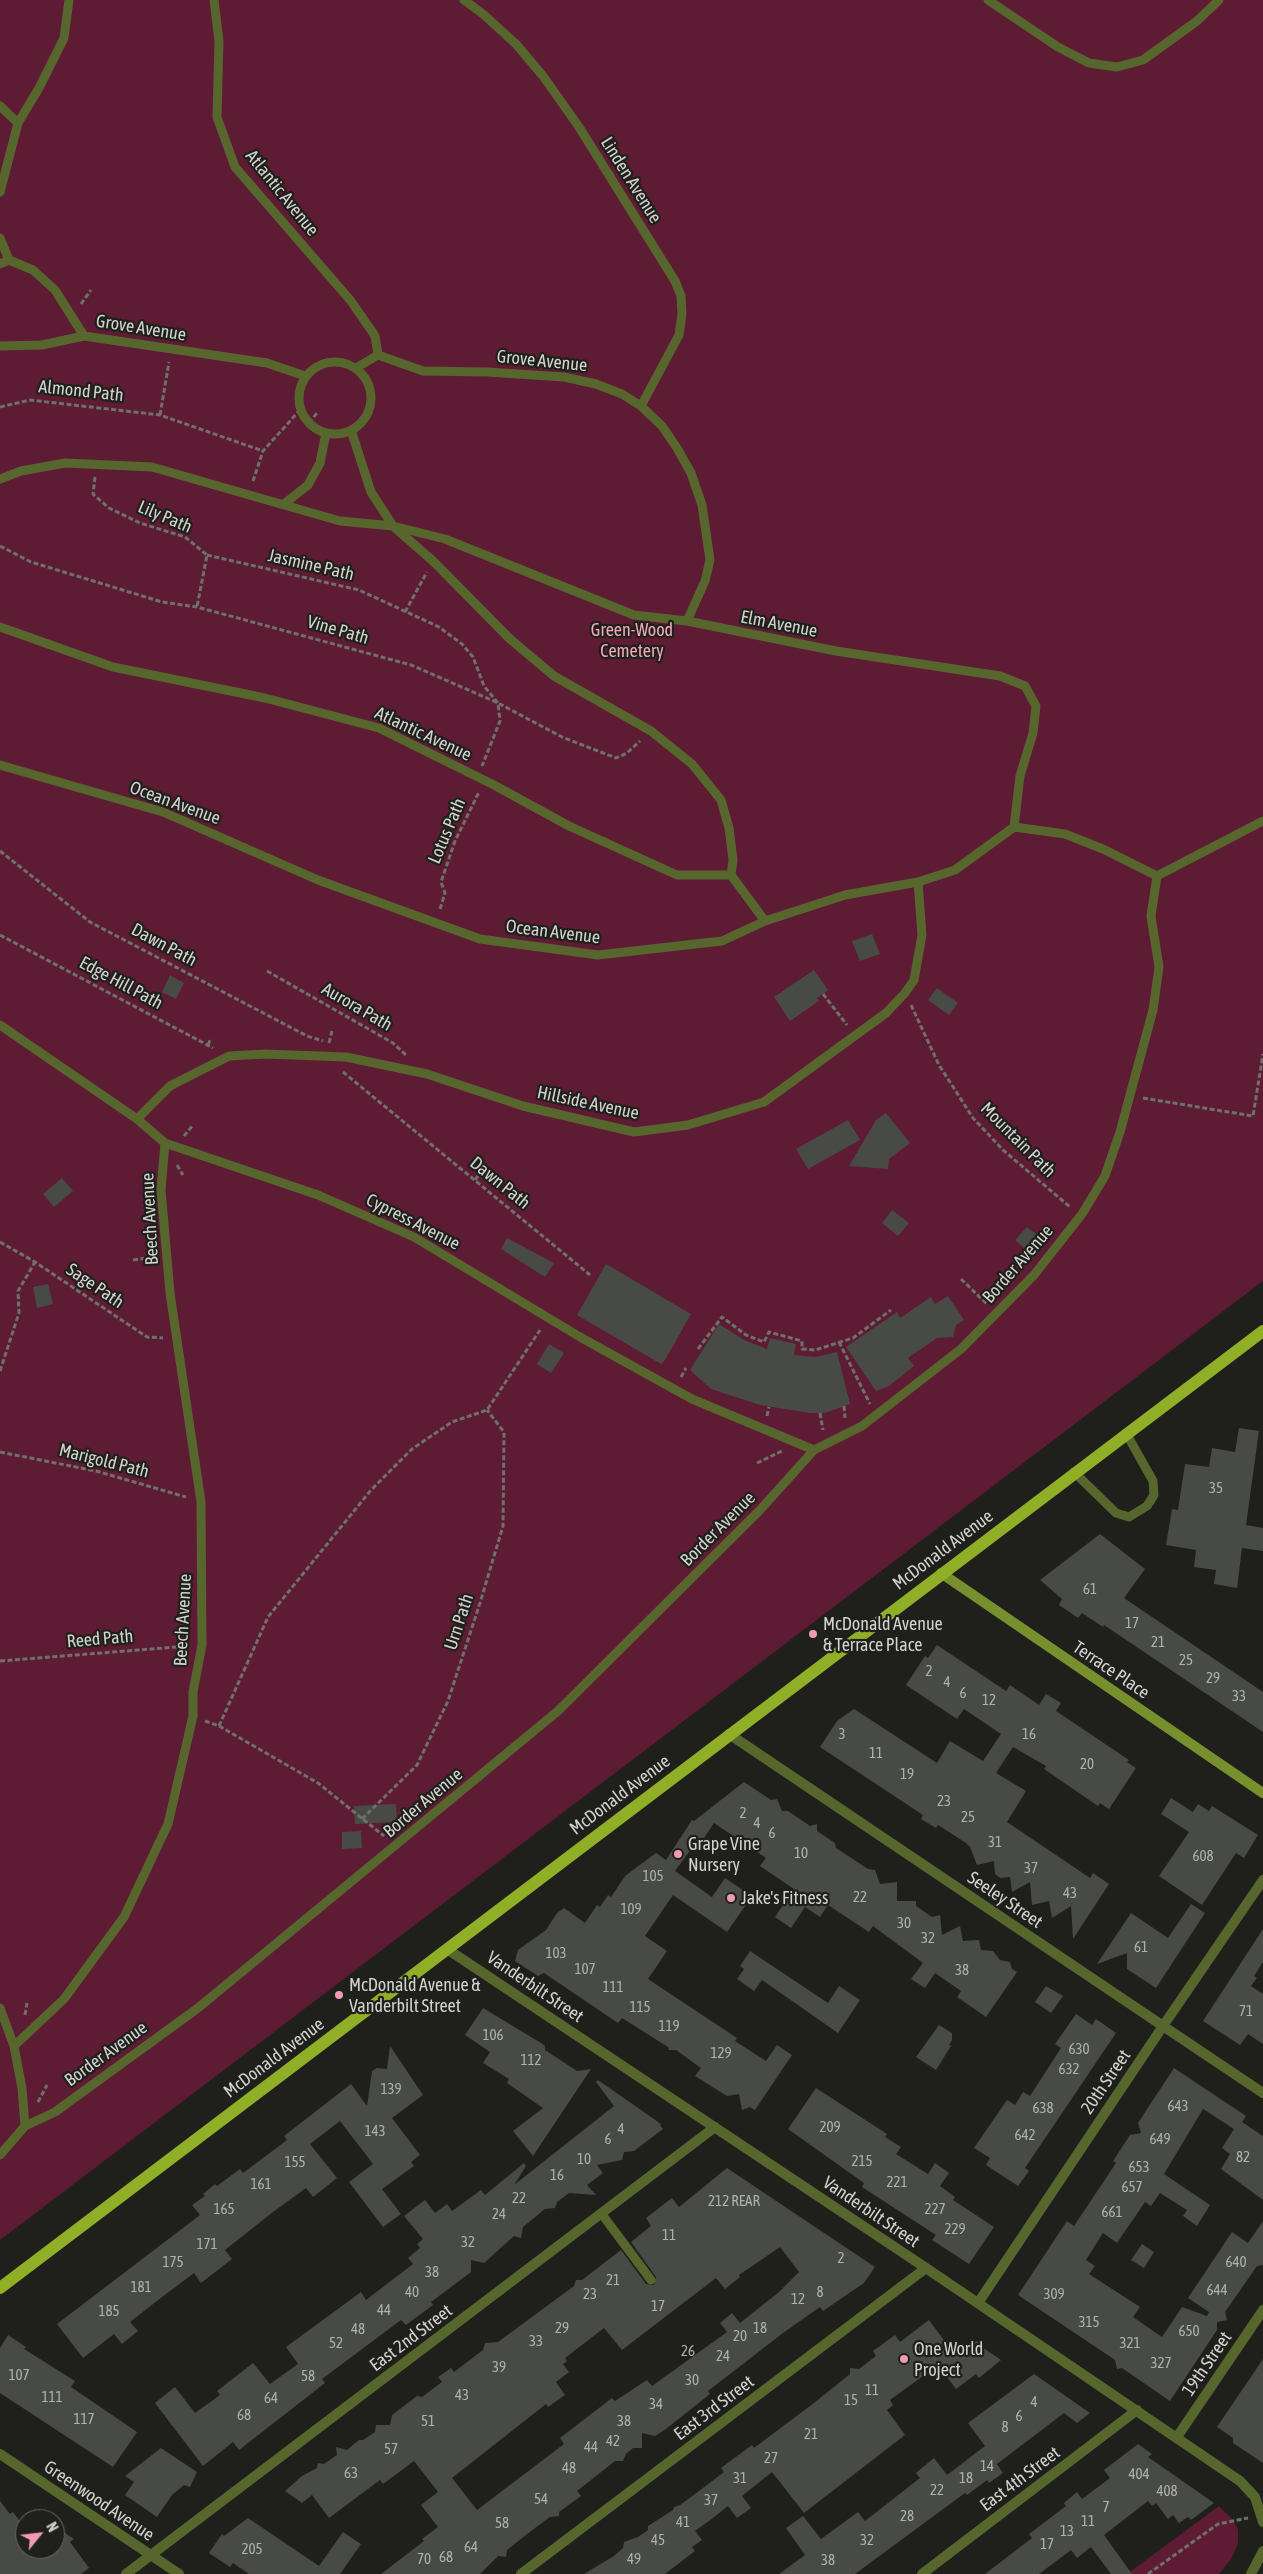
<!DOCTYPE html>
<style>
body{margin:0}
#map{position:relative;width:1263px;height:2574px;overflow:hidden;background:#1f201c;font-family:"Asap Condensed",sans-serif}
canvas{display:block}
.north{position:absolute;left:15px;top:2509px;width:50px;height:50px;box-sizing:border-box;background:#1f201c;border:1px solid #676864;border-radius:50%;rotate:61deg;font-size:14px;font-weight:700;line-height:20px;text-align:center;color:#d2d3d0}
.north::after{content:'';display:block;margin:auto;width:18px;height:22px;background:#f19ab3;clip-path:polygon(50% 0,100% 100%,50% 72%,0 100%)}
</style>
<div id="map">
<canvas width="1263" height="2574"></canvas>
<div class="north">N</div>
</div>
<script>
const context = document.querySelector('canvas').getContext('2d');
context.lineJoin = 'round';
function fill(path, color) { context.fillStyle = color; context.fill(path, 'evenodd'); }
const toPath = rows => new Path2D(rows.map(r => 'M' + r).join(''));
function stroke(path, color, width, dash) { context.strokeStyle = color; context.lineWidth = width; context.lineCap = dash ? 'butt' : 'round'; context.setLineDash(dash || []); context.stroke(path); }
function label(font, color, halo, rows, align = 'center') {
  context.font = font + ' "Asap Condensed",sans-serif'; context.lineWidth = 4.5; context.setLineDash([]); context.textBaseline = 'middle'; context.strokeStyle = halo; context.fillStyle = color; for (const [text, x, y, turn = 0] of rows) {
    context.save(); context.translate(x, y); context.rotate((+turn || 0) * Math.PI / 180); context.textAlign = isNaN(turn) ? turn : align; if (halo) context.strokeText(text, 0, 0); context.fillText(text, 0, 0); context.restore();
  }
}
const green = toPath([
 [0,0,1263,0,1263,1281,0,2240],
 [1219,2506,1234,2521,1238,2530,1238,2544,1231,2559,1219,2574,1127,2574]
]);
const building = toPath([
 [872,934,880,954,860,961,852,941],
 [814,970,828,990,817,998,819,1001,790,1021,774,997],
 [170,975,184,983,176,999,162,992],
 [937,988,958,1003,949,1015,928,1000],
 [886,1113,910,1143,889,1159,888,1169,849,1166,876,1120],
 [848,1120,860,1140,808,1169,796,1149],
 [62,1178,73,1191,54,1207,43,1194],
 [892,1210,909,1223,898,1236,882,1223],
 [1027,1227,1040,1237,1028,1251,1015,1240],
 [507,1238,554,1263,545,1277,501,1249],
 [606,1264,691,1314,665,1360,661,1364,577,1315],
 [48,1284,53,1304,37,1308,33,1287],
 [948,1296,964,1320,956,1325,953,1337,937,1338,908,1358,914,1366,889,1386,876,1391,846,1347,897,1312,900,1318,931,1297,935,1304],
 [719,1324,744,1340,767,1349,770,1338,796,1344,794,1355,815,1357,837,1352,850,1404,825,1413,810,1413,760,1405,711,1389,690,1370],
 [549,1344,564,1353,551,1373,537,1364],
 [1239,1428,1259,1431,1246,1525,1263,1528,1263,1551,1242,1548,1237,1588,1214,1584,1216,1570,1194,1567,1196,1550,1166,1545,1172,1509,1178,1510,1185,1464,1209,1467,1212,1448,1235,1452],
 [1100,1534,1145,1569,1124,1598,1263,1692,1263,1732,1104,1625,1103,1627,1082,1613,1078,1618,1059,1605,1062,1599,1040,1580],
 [937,1645,1006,1691,1010,1685,1039,1705,1046,1694,1061,1703,1056,1711,1129,1760,1127,1762,1136,1768,1109,1809,1100,1803,1098,1806,1044,1769,1046,1766,1013,1747,996,1773,1026,1791,1007,1822,1090,1878,1093,1873,1109,1884,1073,1939,1071,1906,1052,1918,1049,1901,1032,1905,1030,1882,1012,1892,1010,1877,1000,1878,995,1874,994,1861,977,1865,970,1847,966,1843,938,1825,936,1828,921,1819,923,1815,820,1747,837,1721,854,1709,937,1763,950,1741,983,1761,1001,1734,964,1709,957,1719,906,1685,925,1656,928,1658],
 [744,1782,771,1800,777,1799,782,1811,788,1811,810,1826,817,1824,817,1831,835,1843,836,1848,868,1869,875,1870,880,1884,897,1882,897,1901,916,1901,916,1906,932,1917,940,1915,942,1935,960,1926,963,1941,979,1940,981,1950,993,1951,1000,1960,1010,1962,1012,1969,1017,1972,986,2017,957,1997,961,1991,935,1973,925,1988,911,1979,923,1963,873,1926,869,1932,828,1905,820,1917,805,1907,791,1928,775,1917,794,1889,760,1866,766,1858,714,1823,698,1847,694,1845,675,1871,712,1897,725,1878,752,1896,727,1932,673,1895,645,1936,667,1951,648,1979,737,2038,735,2041,766,2061,777,2045,792,2055,755,2110,750,2107,742,2110,739,2094,727,2096,695,2076,701,2068,676,2050,669,2050,668,2047,622,2018,618,2023,544,1973,538,1976,515,1961,518,1950,546,1930,557,1913,564,1908,585,1923,597,1905,600,1907,608,1895,611,1897,625,1876,656,1853,666,1860,692,1820,694,1821],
 [1171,1798,1193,1812,1198,1804,1209,1811,1212,1806,1258,1835,1244,1858,1236,1853,1202,1905,1159,1876,1189,1832,1161,1814],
 [396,1804,397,1822,355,1824,354,1806],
 [361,1831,362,1848,342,1849,342,1832],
 [1191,1904,1205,1913,1156,1988,1127,1969,1127,1953,1097,1964,1131,1913,1168,1938],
 [1263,1929,1263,1962,1254,1976,1257,1978,1251,1986,1263,1994,1263,2044,1248,2034,1240,2045,1203,2021],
 [750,1951,828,2003,839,1986,860,2000,838,2033,762,1980,754,1991,737,1979,744,1969,740,1966],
 [1046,1986,1063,1996,1051,2013,1035,2002],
 [483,2008,541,2043,545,2046,545,2050,577,2071,591,2069,533,2156,513,2131,543,2108,507,2083,509,2079,483,2063,490,2052,465,2035],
 [1076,2014,1092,2025,1096,2019,1116,2033,1025,2168,1029,2171,1018,2186,986,2165,990,2158,974,2148,1007,2100,1015,2105,1023,2092,1030,2096,1061,2048,1055,2044],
 [939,2025,952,2033,952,2040,949,2045,951,2046,936,2070,916,2057],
 [390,2046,423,2095,392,2118,420,2155,411,2162,414,2166,382,2189,401,2214,383,2227,349,2182,373,2164,340,2121,310,2144,337,2178,313,2197,306,2188,273,2212,225,2250,232,2259,201,2283,194,2273,162,2297,130,2322,138,2331,122,2344,114,2334,83,2358,57,2324,200,2215,192,2205,205,2196,203,2194,215,2184,217,2186,240,2169,243,2173,287,2140,284,2136,351,2084,367,2106,372,2071,377,2068,387,2069],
 [1174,2068,1246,2116,1242,2122,1263,2136,1263,2200,1221,2169,1230,2154,1222,2148,1234,2129,1203,2109,1164,2174,1210,2205,1197,2226,1183,2216,1187,2210,1160,2193,1151,2206,1145,2202,1117,2243,1103,2233,1086,2260,1095,2266,1089,2274,1140,2307,1133,2317,1162,2337,1182,2307,1207,2316,1209,2312,1188,2298,1232,2232,1248,2243,1263,2221,1263,2265,1257,2266,1225,2312,1227,2320,1217,2322,1217,2330,1170,2401,1122,2368,1117,2369,1115,2360,1018,2295,1067,2221,1074,2226,1116,2163,1113,2161,1130,2135,1141,2133,1138,2123],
 [598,2080,661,2124,660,2125,663,2129,634,2151,624,2152,622,2160,597,2165,603,2173,587,2185,596,2195,569,2193,557,2202,555,2208,545,2209,523,2227,521,2238,514,2236,484,2263,471,2260,471,2272,431,2302,433,2305,406,2325,401,2320,322,2379,325,2383,239,2450,233,2442,203,2466,155,2403,175,2387,195,2413,220,2395,217,2391,253,2363,270,2384,298,2364,286,2347,361,2292,366,2300,413,2264,408,2258,420,2248,417,2244,423,2239,404,2216,425,2200,435,2213,447,2204,452,2211,481,2190,485,2195,524,2163,526,2166,514,2185,614,2106,596,2082],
 [816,2088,887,2134,885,2137,901,2147,896,2154,928,2174,935,2163,949,2173,940,2186,955,2197,953,2200,994,2227,969,2264,932,2240,936,2235,862,2187,864,2183,788,2129],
 [727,2168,875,2267,864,2283,823,2311,820,2307,783,2333,708,2391,710,2394,666,2429,655,2436,642,2433,642,2448,633,2448,626,2454,623,2461,615,2461,577,2491,581,2496,559,2512,559,2516,550,2517,531,2531,507,2550,506,2557,498,2556,480,2574,381,2574,424,2541,422,2539,438,2527,421,2505,438,2492,414,2461,383,2484,380,2480,329,2518,312,2495,302,2503,285,2491,302,2476,317,2468,318,2463,324,2464,337,2455,336,2447,347,2450,359,2440,363,2440,375,2432,376,2425,390,2425,392,2415,417,2396,422,2397,442,2382,438,2377,451,2368,454,2372,483,2350,485,2343,498,2342,574,2286,576,2280,582,2280,621,2250,646,2284,654,2285,656,2277,631,2242,651,2226,646,2218,672,2198,679,2207],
 [780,2247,799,2272,779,2292,740,2323,732,2313,720,2323,727,2332,652,2386,647,2380,615,2401,612,2398,560,2438,564,2444,477,2510,452,2478,546,2404,548,2407,565,2395,556,2382,569,2372,563,2364,567,2361,565,2358,604,2328,622,2350,716,2278,725,2289,740,2277,739,2275],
 [1142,2244,1154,2252,1144,2268,1131,2260],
 [929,2320,955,2355,970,2343,980,2341,982,2347,1001,2360,979,2378,976,2374,956,2389,938,2365,890,2400,893,2405,887,2410,905,2435,804,2513,772,2472,742,2496,751,2508,737,2518,728,2506,713,2518,695,2531,702,2540,692,2547,695,2551,665,2574,584,2574,614,2556,623,2548,624,2542,638,2537,648,2530,648,2526,673,2510,674,2507,680,2505,695,2494,724,2472,721,2468,752,2445,754,2448,814,2403,850,2374,850,2368,859,2369,876,2356,873,2351,895,2335,900,2342],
 [8,2335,26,2347,24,2349,75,2381,71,2387,137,2432,113,2467,0,2393,0,2348],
 [1263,2359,1263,2463,1233,2443,1233,2438,1217,2427],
 [1034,2374,1090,2413,1077,2423,1064,2413,997,2464,1003,2473,989,2483,987,2480,967,2495,965,2493,855,2574,779,2574,805,2555,786,2528,803,2516,821,2539,858,2512,865,2521,920,2478,916,2473,934,2458,947,2475,985,2446,968,2423],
 [1138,2444,1152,2454,1148,2457,1214,2503,1191,2520,1188,2517,1179,2523,1173,2515,1168,2519,1156,2503,1152,2506,1148,2501,1104,2535,1132,2574,1111,2574,1091,2547,1077,2558,1071,2550,1039,2574,985,2574,1032,2538,1029,2534,1066,2506,1064,2503,1077,2492,1082,2499,1110,2478,1104,2470],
 [161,2448,197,2472,190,2487,184,2485,172,2495,157,2517,125,2495,134,2482,125,2476],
 [0,2501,10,2514,13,2512,25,2528,25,2549,55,2549,55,2526,74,2539,70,2542,89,2568,81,2574,0,2574],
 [248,2518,319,2566,343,2532,361,2544,340,2574,249,2574,233,2563,230,2567,209,2553,222,2534,224,2536]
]);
const path = toPath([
 [81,304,91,290],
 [0,407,30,400,160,415,263,451],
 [160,415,169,362],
 [309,423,317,413],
 [95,477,93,494,109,508,140,523,185,537,207,555,197,607],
 [253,481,263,451,300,410],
 [0,546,31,562,162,602,197,607,411,665,498,703,562,737,616,758,627,753,640,741],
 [207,555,359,590,439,627,462,644,473,657,484,686,498,703,500,721,482,766],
 [405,612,427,572],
 [0,851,90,922,307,1036,323,1041],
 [440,909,445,893,441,882,455,841,479,792],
 [0,935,213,1048],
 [267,971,393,1043,406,1055],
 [823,994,847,1025],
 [911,1005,939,1065,973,1118,1003,1150,1070,1207],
 [329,1043,332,1031],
 [208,1045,211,1038],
 [343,1072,590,1275],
 [1143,1098,1253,1116,1263,1054],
 [184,1136,193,1125],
 [177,1165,183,1175],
 [475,1180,481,1172],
 [0,1242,35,1262,147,1337,163,1338],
 [133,1260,154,1257],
 [961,1279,987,1304],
 [839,1342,870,1404],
 [698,1349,722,1317,746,1335,764,1342,769,1332,802,1341,802,1349,815,1350,853,1338,891,1310],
 [0,1371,19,1313,18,1291,35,1262],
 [681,1377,686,1368],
 [844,1406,845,1418],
 [820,1413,823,1430],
 [767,1416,769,1407],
 [0,1452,96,1471,186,1497],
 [757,1463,782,1451],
 [0,1661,189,1646],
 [205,1721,219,1726,318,1783,384,1836],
 [219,1726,268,1617,371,1490,412,1449,452,1422,487,1410,540,1330],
 [362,1819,417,1765,448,1701,480,1603,503,1526,504,1432,487,1410],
 [25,2015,27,2003],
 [38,2102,47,2085],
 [1148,2574,1218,2524,1248,2518]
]);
const service = toPath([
 [214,0,219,41,217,117,235,167,351,301,375,336,378,355],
 [464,0,483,14,516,44,543,76,579,127,675,281,681,296,682,314,679,335,641,406],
 [988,0,1058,47,1089,63,1117,67,1143,60,1197,21,1219,0],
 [0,106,18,123],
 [0,192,18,123,39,88,64,38,69,0],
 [0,238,9,260],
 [0,264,9,260,33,270,55,290,84,336],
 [0,346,42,345,84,336,267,363,305,376],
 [378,355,423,371,487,372,564,377,596,384,622,394,641,406,662,426,677,448,691,473,702,505,710,560,705,581,687,621],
 '299 398a36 36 0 1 1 72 0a36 36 0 1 1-72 0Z',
 [356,368,378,355],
 [351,430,371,492,393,526,433,561,510,639,554,676,651,731,692,764,721,800,729,828,733,860,731,875,765,921],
 [0,479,21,471,65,463,152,467,340,521,393,526,445,539,634,615,687,621,836,651,1000,676,1025,686,1036,706,1033,733,1020,776,1014,827],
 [284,504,308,485,320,463,326,433],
 [0,627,113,667,265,698,379,728,494,785,569,826,677,875,731,875],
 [0,765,163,812,318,880,480,939,598,955,722,941,765,921,845,895,918,882,955,870,1014,827,1065,834,1103,849,1157,876],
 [0,1025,137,1119,165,1143,318,1195,414,1237,580,1337,692,1399,814,1450],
 [137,1119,170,1086,229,1056,265,1054,346,1057,427,1074,523,1106,634,1132,688,1125,764,1102,886,1013,905,993,914,980,922,935,918,882],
 [1074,1472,1116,1513,1129,1517,1147,1506,1154,1495,1153,1481,1126,1433],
 [0,2008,14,2046,22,2088,25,2126],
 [14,2046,64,1999,124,1917,168,1824,193,1716,193,1692,202,1645,201,1502,170,1293,161,1190,165,1143],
 [0,2155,25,2126,55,2112,198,2008,558,1711,760,1510,814,1450,862,1426,961,1349,1034,1275,1082,1214,1105,1176,1120,1132,1153,1010,1159,967,1151,916,1157,876,1263,821],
 [601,2213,651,2280]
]);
const minor = toPath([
 [729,1734,1163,2026,978,2303],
 [447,1949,926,2268,1240,2481,1255,2497,1263,2522],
 [1177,2437,1263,2310],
 [0,2454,179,2574],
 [126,2574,715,2127],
 [521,2574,926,2268],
 [922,2574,1137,2410],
 [1251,2574,1263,2551]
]);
const tertiary = toPath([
 [1263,1880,1163,2026,1263,2093]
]);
const secondary = toPath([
 [941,1573,1263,1793]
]);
const primary = toPath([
 [0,2288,1263,1331]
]);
const markers = [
 [813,1634,5,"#f19ab3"],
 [678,1854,5,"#f19ab3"],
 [731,1898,5,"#f19ab3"],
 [339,1995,5,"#f19ab3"],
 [904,2359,5,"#f19ab3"]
];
const numberNames = [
 ["35",1216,1488],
 ["61",1090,1589],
 ["17",1132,1623],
 ["21",1158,1642],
 ["25",1186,1660],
 ["2",929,1671],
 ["29",1213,1678],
 ["4",947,1682],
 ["6",963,1693],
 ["33",1239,1696],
 ["12",989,1700],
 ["3",842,1734],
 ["16",1029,1734],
 ["11",876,1753],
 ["20",1087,1764],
 ["19",907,1774],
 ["23",944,1801],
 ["2",743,1813],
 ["25",968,1817],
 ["4",757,1823],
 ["6",772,1833],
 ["31",995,1842],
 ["10",801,1853],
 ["608",1203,1856],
 ["37",1031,1868],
 ["105",653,1876],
 ["43",1070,1893],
 ["22",860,1897],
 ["109",631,1909],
 ["30",904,1923],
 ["32",928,1938],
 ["61",1141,1947],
 ["103",556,1953],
 ["107",585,1969],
 ["38",962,1970],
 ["111",613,1987],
 ["115",640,2007],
 ["71",1246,2011],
 ["119",669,2026],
 ["106",493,2035],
 ["630",1079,2049],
 ["129",721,2053],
 ["112",531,2060],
 ["632",1069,2069],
 ["139",391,2089],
 ["643",1178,2106],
 ["638",1043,2108],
 ["209",830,2127],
 ["4",621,2129],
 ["143",375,2131],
 ["642",1025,2135],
 ["6",608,2139],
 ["649",1160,2139],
 ["82",1243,2157],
 ["10",584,2159],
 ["215",862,2161],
 ["155",295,2162],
 ["653",1139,2167],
 ["16",557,2175],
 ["221",897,2182],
 ["161",261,2184],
 ["657",1132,2187],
 ["22",519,2198],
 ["212 REAR",734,2201],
 ["165",224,2209],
 ["227",935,2209],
 ["661",1112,2212],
 ["24",499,2214],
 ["229",955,2229],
 ["11",669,2235],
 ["32",468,2242],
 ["171",207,2244],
 ["2",841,2258],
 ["175",173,2262],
 ["640",1236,2262],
 ["38",432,2272],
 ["21",613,2280],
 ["181",141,2287],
 ["644",1217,2290],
 ["40",412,2292],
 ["8",820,2292],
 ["23",590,2294],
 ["309",1054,2294],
 ["12",798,2299],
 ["17",658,2306],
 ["44",384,2310],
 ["185",109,2311],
 ["315",1089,2322],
 ["29",562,2328],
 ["18",760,2328],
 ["48",358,2329],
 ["650",1189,2331],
 ["20",740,2336],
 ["33",536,2341],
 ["52",336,2343],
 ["321",1130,2343],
 ["26",688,2351],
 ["24",723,2356],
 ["327",1161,2363],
 ["39",499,2367],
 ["107",19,2375],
 ["58",308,2376],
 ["30",692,2380],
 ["11",872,2390],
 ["43",462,2395],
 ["111",52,2397],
 ["64",271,2398],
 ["15",851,2400],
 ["4",1034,2402],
 ["34",656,2404],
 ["68",244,2415],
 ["6",1019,2416],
 ["117",84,2419],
 ["51",428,2421],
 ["38",624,2421],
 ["8",1005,2427],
 ["21",811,2434],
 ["42",613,2441],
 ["44",591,2447],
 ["57",391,2449],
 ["27",771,2458],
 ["14",987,2466],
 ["48",569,2468],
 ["63",351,2473],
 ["404",1139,2474],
 ["31",740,2478],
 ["18",966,2478],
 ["22",937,2490],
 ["408",1167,2491],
 ["54",541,2499],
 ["37",711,2500],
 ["7",1106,2507],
 ["28",907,2516],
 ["11",1088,2521],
 ["41",683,2522],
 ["58",502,2523],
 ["13",1067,2531],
 ["45",658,2540],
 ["32",867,2540],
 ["17",1047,2544],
 ["64",471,2547],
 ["205",252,2549],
 ["68",446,2557],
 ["70",424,2559],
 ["49",634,2559],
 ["38",828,2560]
];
const streetNames = [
 ["Linden Avenue",631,180,58],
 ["Atlantic Avenue",282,193,51],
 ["Grove Avenue",141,328,9],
 ["Grove Avenue",542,361,6],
 ["Almond Path",81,391,6],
 ["Lily Path",165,517,23],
 ["Jasmine Path",311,565,13],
 ["Elm Avenue",779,624,11],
 ["Vine Path",338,630,16],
 ["Atlantic Avenue",423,734,25],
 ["Ocean Avenue",175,803,20],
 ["Lotus Path",447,831,-67],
 ["Ocean Avenue",553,932,7],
 ["Dawn Path",164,945,28],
 ["Edge Hill Path",121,983,28],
 ["Aurora Path",357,1007,30],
 ["Hillside Avenue",588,1103,12],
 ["Mountain Path",1018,1140,45],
 ["Dawn Path",500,1183,39],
 ["Beech Avenue",150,1219,-93],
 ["Cypress Avenue",413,1222,27],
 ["Border Avenue",1018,1264,-49],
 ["Sage Path",95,1286,34],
 ["Marigold Path",104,1461,14],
 ["Border Avenue",718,1529,-45],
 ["McDonald Avenue",943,1550,-37],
 ["Beech Avenue",183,1620,-87],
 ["Urn Path",459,1622,-72],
 ["Reed Path",100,1639,-5],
 ["Terrace Place",1111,1670,34],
 ["McDonald Avenue",620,1795,-37],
 ["Border Avenue",423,1803,-40],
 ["Seeley Street",1005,1900,34],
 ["Vanderbilt Street",535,1987,34],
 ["Border Avenue",106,2054,-36],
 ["McDonald Avenue",274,2058,-37],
 ["20th Street",1106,2082,-56],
 ["Vanderbilt Street",871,2212,34],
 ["East 2nd Street",411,2338,-37],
 ["19th Street",1207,2364,-56],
 ["East 3rd Street",714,2408,-37],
 ["East 4th Street",1020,2479,-37],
 ["Greenwood Avenue",99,2501,34]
];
const parkNames = [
 ["Green-Wood",632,630],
 ["Cemetery",632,651]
];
const poiNames = [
 ["McDonald Avenue",823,1624],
 ["& Terrace Place",823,1645],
 ["Grape Vine",688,1844],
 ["Nursery",688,1865],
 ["Jake's Fitness",741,1898],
 ["McDonald Avenue &",349,1985],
 ["Vanderbilt Street",349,2006],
 ["One World",914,2349],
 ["Project",914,2370]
];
fill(green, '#5e1b34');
fill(building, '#484a46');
stroke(path, '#6f706c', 3, [5, 2.5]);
stroke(service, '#57662d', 9);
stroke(minor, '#57662d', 10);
stroke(tertiary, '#57662d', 10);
stroke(secondary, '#778f2c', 10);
stroke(primary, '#90ae26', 12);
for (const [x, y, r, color] of markers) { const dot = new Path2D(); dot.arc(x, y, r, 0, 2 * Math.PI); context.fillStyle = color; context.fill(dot); stroke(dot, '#1f201c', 2); }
label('15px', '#b0b1ae', null, numberNames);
label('18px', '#d2d3d0', '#1f201c', streetNames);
label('18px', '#f4a8bd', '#1f201c', parkNames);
label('18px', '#d2d3d0', '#1f201c', poiNames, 'left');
</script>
